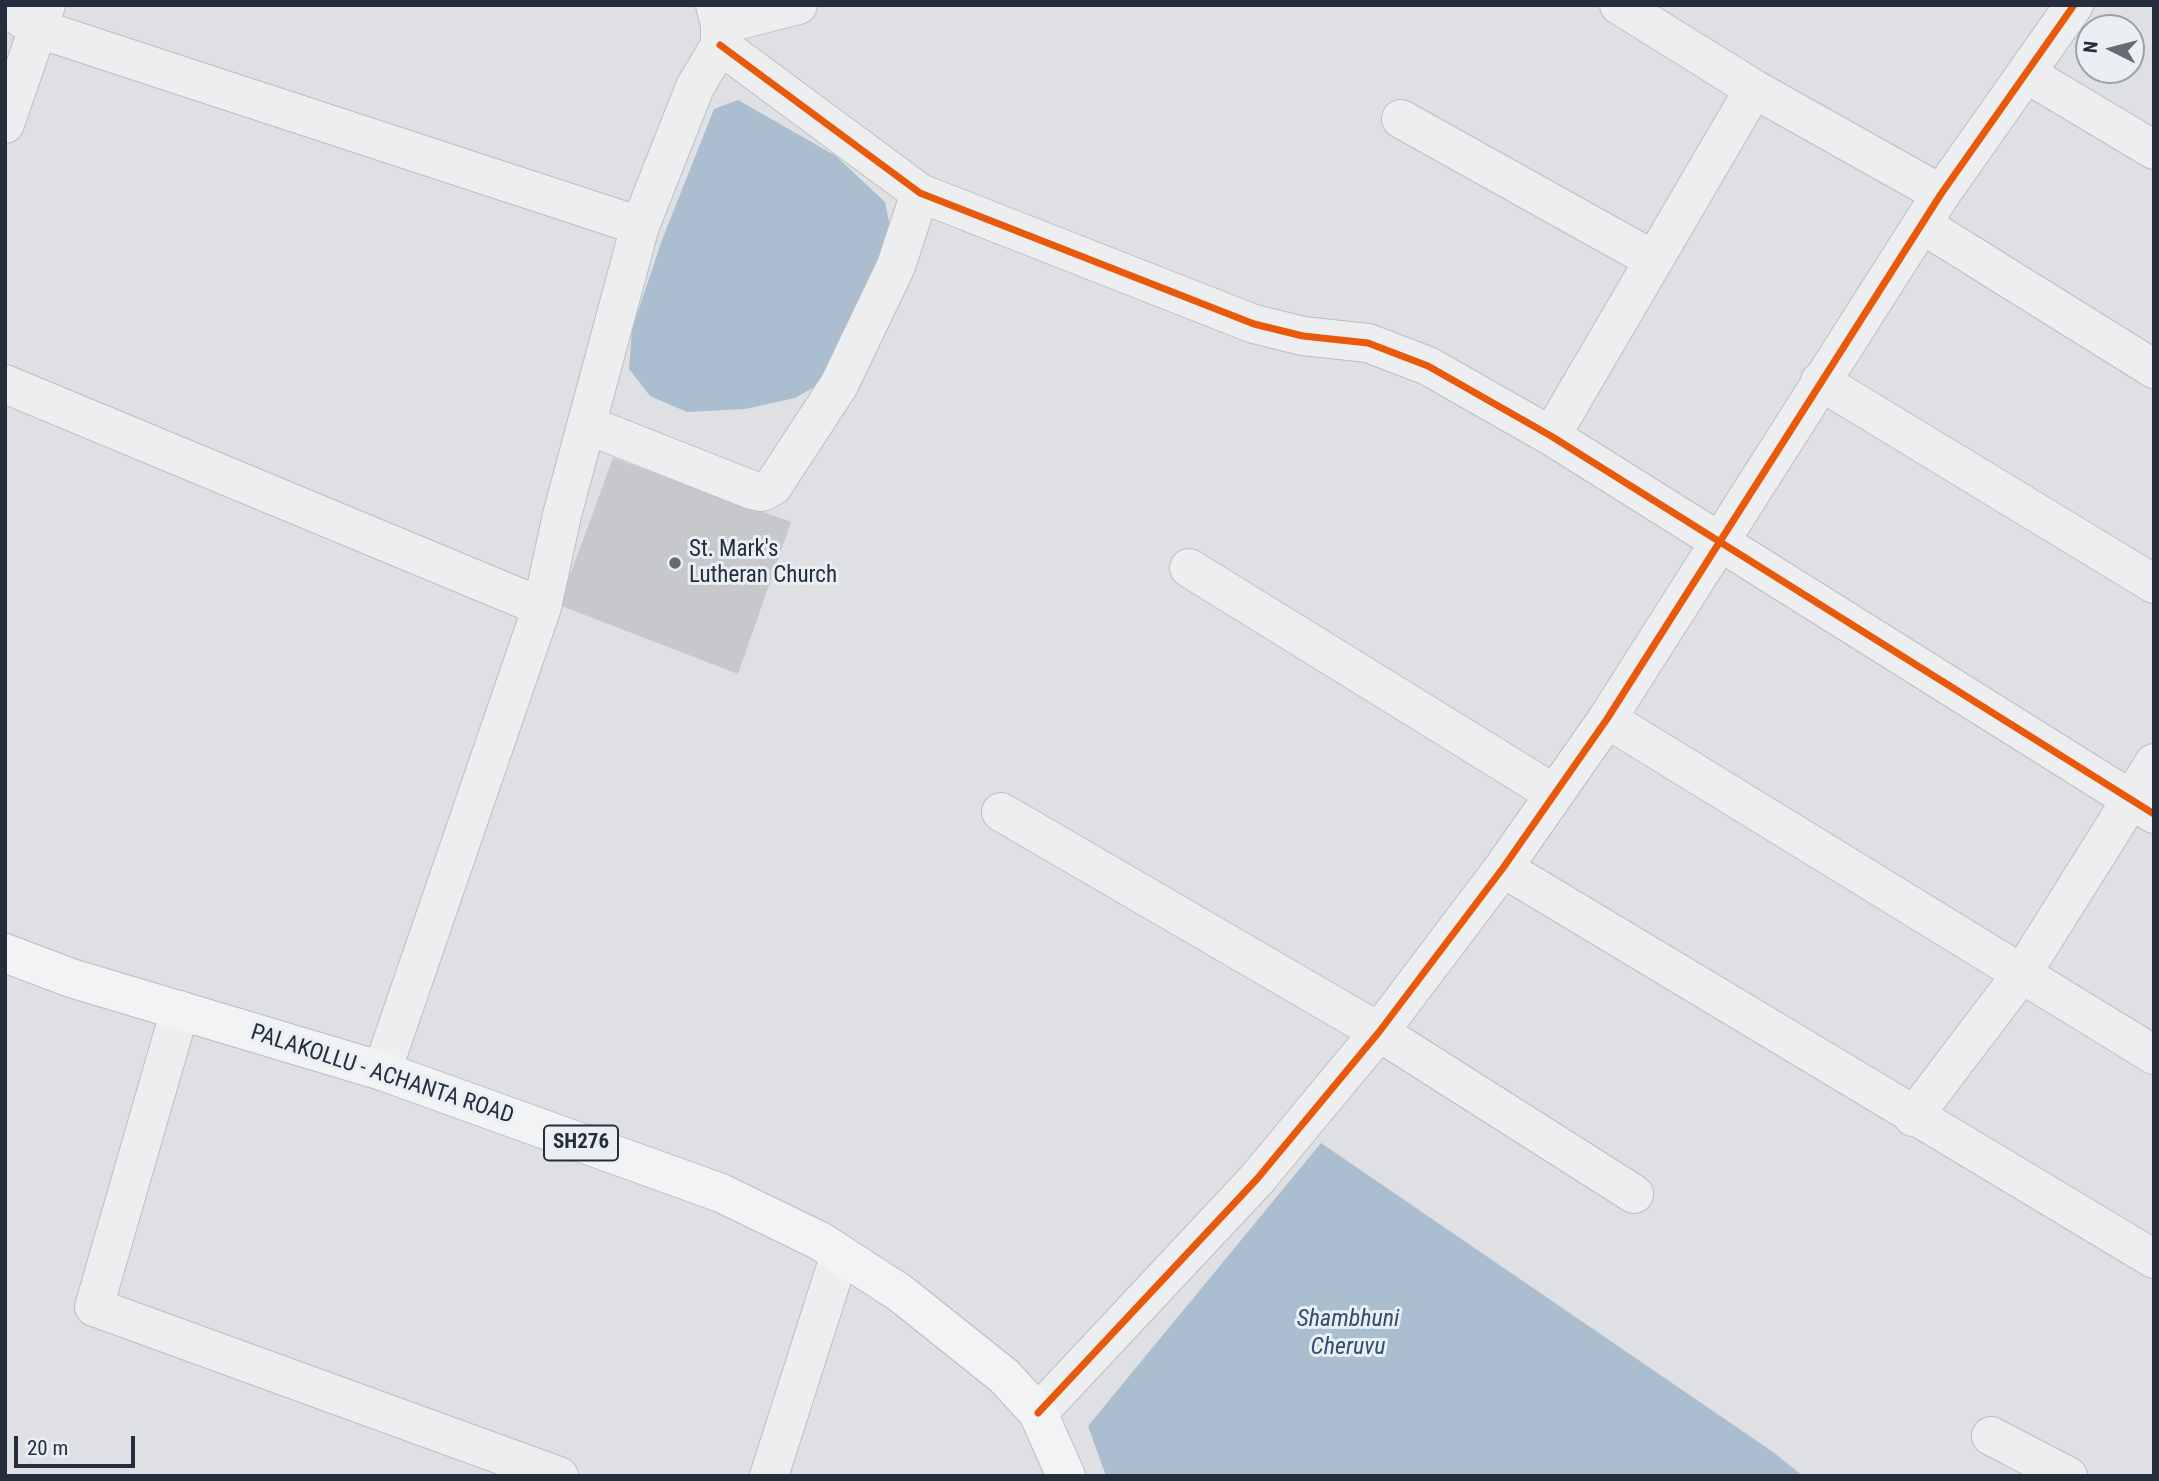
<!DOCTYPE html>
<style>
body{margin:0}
#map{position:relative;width:2159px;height:1481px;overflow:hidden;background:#dee0e3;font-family:"Roboto Condensed",sans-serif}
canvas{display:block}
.frame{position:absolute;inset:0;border:7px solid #252e3c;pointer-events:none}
.north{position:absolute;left:2075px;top:14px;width:70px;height:70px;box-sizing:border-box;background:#eaeff4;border:2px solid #9ba2aa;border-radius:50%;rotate:276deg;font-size:19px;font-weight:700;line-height:28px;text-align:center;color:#252e3c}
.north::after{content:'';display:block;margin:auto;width:24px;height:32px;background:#666c76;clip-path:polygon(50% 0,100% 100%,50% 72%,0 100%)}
.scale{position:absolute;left:14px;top:1436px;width:121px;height:32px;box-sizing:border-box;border:4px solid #252e3c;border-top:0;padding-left:9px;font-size:21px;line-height:24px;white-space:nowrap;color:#252e3c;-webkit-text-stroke:5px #eaeff4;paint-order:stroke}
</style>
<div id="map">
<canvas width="2159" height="1481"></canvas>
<div class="frame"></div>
<div class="north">N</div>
<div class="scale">20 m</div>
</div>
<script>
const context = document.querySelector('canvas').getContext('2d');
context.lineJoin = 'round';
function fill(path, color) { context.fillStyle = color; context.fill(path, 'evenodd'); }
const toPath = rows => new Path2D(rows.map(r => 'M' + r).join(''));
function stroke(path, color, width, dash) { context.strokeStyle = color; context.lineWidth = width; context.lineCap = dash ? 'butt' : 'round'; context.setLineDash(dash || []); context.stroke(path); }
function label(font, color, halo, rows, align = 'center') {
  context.font = font + ' "Roboto Condensed",sans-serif'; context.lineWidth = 6; context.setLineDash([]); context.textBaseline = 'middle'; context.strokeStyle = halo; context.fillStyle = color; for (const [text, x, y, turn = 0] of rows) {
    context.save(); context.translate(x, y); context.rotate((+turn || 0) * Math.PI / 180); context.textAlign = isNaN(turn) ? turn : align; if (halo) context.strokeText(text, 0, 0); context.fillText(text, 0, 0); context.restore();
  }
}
const water = toPath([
 [738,100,836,156,885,202,892,236,834,376,795,398,745,409,687,412,650,396,629,369,632,329,662,240,714,109],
 [1321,1143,1773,1452,1803,1476,1106,1476,1088,1426]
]);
const building = toPath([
 [613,458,791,522,738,674,559,605]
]);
const minor = toPath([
 [1619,5,1754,89,1941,194],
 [5,7,36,28,640,226],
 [720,25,798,5],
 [720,45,920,193,1254,324,1303,336,1368,343,1428,366,1551,436,2154,814],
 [2027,74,2154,150],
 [1401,119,1652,259],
 [5,124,46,5],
 [1923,225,2154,369],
 [1820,381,2154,584],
 [5,384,542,607],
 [587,425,752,490,762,492,773,486,839,385,896,266,920,193],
 [1551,436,1754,89],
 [1189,568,1553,793],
 [1607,719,2154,1055],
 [1001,812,1379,1032,1634,1194],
 [1503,868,2154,1259],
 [180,1010,94,1307,559,1476],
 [382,1071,542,607,562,515,640,226,695,87,720,45,720,25,715,5],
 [1913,1117,2023,972,2154,763],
 [1038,1413,1257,1179,1379,1032,1503,868,1607,719,1941,194,2074,5],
 [1991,1436,2068,1476],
 [769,1476,840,1254]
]);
const major = toPath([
 [5,953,71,978,382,1071,721,1193,820,1241,900,1293,1004,1376,1038,1413,1066,1476]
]);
const cycleway = toPath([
 [720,45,920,193,1254,324,1303,336,1368,343,1428,366,1551,436,2154,814],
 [1038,1413,1257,1179,1379,1032,1503,868,1607,719,1941,194,2074,5]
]);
const markers = [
 [675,563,7,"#666c76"]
];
const shields = [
 [581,1143,74]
];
const shieldNames = [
 ["SH276",581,1143]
];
const poiNames = [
 ["St. Mark's",689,550],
 ["Lutheran Church",689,576]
];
const streetNames = [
 ["PALAKOLLU - ACHANTA ROAD",382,1075,18]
];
const waterNames = [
 ["Shambhuni",1348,1320],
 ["Cheruvu",1348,1348]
];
fill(water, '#abbecf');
fill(building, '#c6c8cc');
stroke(minor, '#bcbec1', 40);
stroke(major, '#babdc1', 40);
stroke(minor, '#edeef0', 38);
stroke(major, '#f2f3f4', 38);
stroke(cycleway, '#e8590c', 7);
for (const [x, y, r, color] of markers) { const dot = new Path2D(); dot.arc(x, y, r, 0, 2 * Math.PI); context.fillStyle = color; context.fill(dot); stroke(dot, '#eaeff4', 2.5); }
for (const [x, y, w] of shields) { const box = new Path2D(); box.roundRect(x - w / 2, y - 17.5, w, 35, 5); context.fillStyle = '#eaeff4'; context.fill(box); stroke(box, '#252e3c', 2); }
label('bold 21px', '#252e3c', null, shieldNames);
label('23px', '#252e3c', '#eaeff4', poiNames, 'left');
label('23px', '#252e3c', '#eaeff4', streetNames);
label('italic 24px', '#2f4e70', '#eaeff4', waterNames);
</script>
